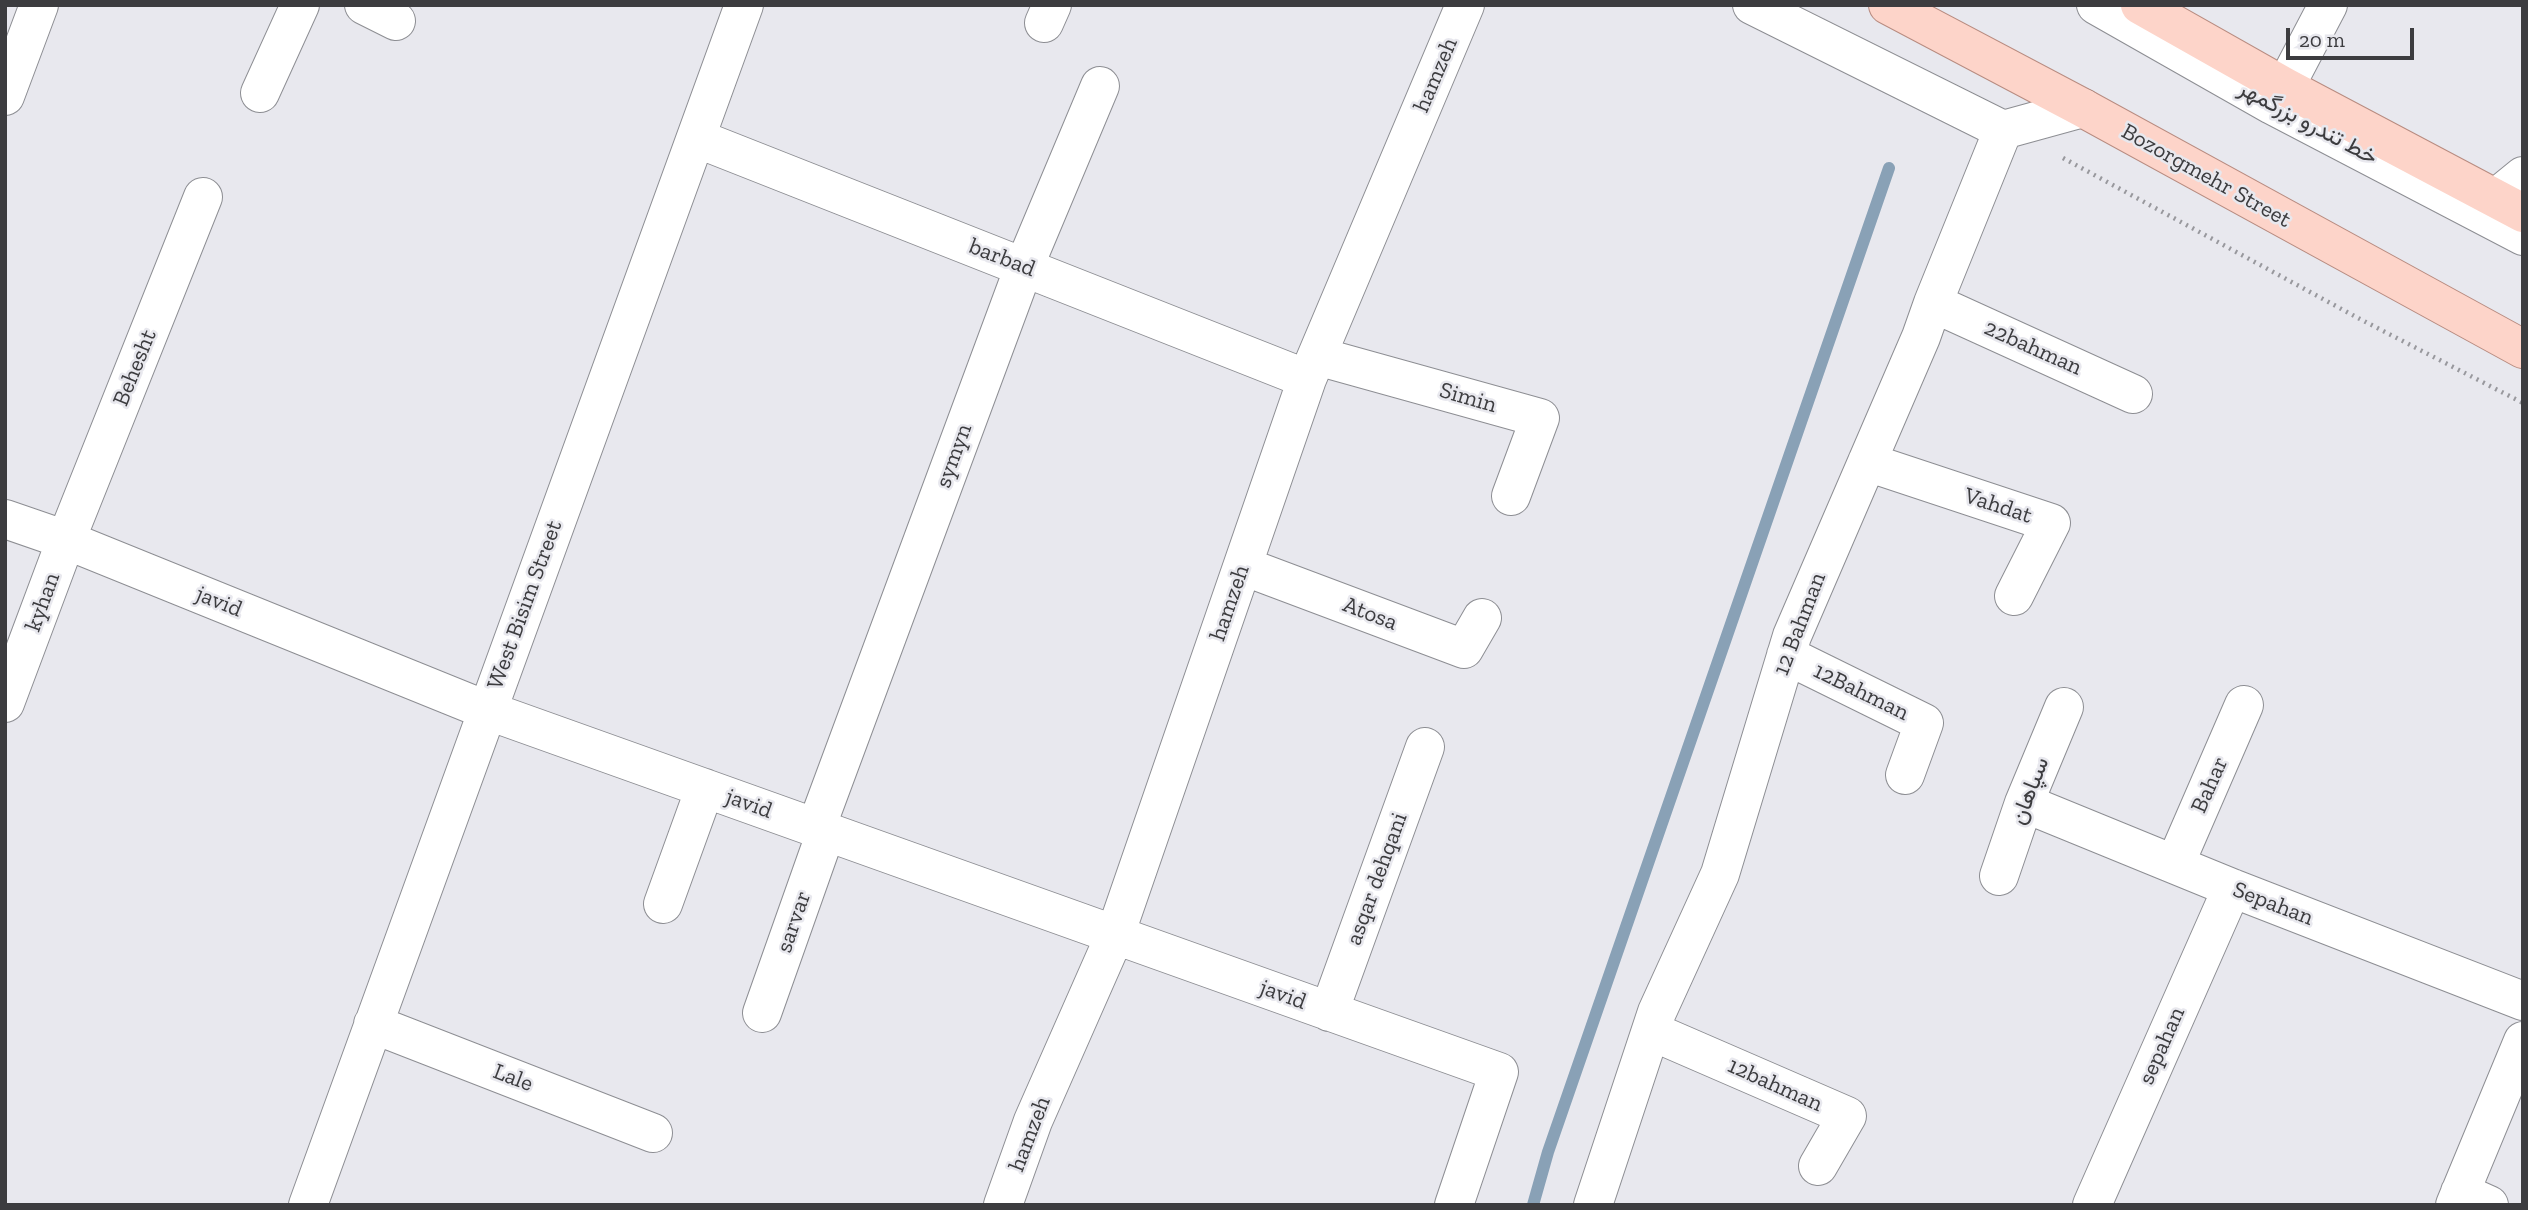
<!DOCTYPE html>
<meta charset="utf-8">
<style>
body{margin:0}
#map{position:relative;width:2528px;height:1210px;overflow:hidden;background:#e8e8ee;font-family:"Zilla Slab",serif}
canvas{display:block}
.frame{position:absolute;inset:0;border:7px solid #3c3c3f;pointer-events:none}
.scale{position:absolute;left:2286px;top:28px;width:128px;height:32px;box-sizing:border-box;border:4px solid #3c3c3f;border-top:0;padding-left:9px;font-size:21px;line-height:24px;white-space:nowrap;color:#3c3c3f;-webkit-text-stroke:5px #e8e8ee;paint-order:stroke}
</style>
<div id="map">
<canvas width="2528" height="1210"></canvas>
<div class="frame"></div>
<div class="scale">20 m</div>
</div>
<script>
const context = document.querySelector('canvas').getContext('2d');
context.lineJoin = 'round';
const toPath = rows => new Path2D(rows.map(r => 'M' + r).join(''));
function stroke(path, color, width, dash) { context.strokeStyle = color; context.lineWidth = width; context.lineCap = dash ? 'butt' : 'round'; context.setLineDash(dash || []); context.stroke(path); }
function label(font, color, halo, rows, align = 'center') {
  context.font = font + ' "Zilla Slab",Vazirmatn,serif'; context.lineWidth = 5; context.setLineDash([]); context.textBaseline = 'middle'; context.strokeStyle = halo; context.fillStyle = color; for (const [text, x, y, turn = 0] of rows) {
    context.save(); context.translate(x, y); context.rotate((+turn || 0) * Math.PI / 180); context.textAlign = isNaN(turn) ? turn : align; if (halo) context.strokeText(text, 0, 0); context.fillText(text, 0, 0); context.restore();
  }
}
const stream = toPath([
 [1533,1205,1548,1152,1889,168]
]);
const path = toPath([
 [2063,158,2358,318,2523,403]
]);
const minor = toPath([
 [364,5,396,21],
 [1752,5,2003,130],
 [2096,5,2272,105,2523,236],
 [1044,23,1052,5],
 [2285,87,2328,5],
 [260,93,300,5],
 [5,96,39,5],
 [696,138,1307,379],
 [2496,198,2523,176],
 [1933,303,2133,394],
 [1317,356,1540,418,1511,496],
 [1867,462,2051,523,2014,596],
 [5,519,66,540,486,710,1499,1072,1454,1205],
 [1243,566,1464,649,1482,618],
 [1786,655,1924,723,1905,775],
 [5,703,66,540,203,197],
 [2024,803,2232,888,2523,1001],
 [816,828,1024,267,1100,86],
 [2175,864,2244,705],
 [1999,876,2024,803,2064,707],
 [663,904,705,788],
 [1329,1012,1425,747],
 [762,1013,826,832],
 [373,1024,653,1133],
 [1651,1031,1847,1116,1818,1166],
 [2460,1192,2489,1205],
 [308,1205,744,5],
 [1003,1205,1033,1121,1115,935,1307,379,1465,5],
 [1593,1205,1657,1012,1720,874,1792,636,1921,337,1933,303,2003,130,2083,108],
 [2092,1205,2232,888],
 [2455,1205,2523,1041]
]);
const major = toPath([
 [1888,5,2083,108,2523,349],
 [2140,5,2285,87,2523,213]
]);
const streetNames = [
 ["hamzeh",1436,75,-67],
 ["خط تندرو بزرگمهر",2308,123,28],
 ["Bozorgmehr Street",2206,176,29],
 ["barbad",1002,258,21],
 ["22bahman",2033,348,24],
 ["Behesht",135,368,-68],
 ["Simin",1468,398,16],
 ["symyn",954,456,-70],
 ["Vahdat",1998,506,18],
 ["kyhan",43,602,-70],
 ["javid",219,602,22],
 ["hamzeh",1230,603,-71],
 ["West Bisim Street",525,605,-70],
 ["Atosa",1370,614,21],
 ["12 Bahman",1800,624,-69],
 ["12Bahman",1861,692,26],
 ["Bahar",2210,785,-66],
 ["سپاهان",2030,791,-69],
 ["javid",749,804,20],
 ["asqar dehqani",1377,879,-70],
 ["Sepahan",2273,904,21],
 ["sarvar",794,922,-71],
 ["javid",1283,995,20],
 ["sepahan",2162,1046,-66],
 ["Lale",513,1078,21],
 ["12bahman",1775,1085,24],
 ["hamzeh",1030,1134,-69]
];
stroke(stream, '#89a1b6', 12);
stroke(minor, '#8d8e93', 40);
stroke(major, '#b88c81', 40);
stroke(path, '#98989d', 4.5, [2, 5]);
stroke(minor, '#fff', 38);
stroke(major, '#fdd4c9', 38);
label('23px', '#3c3c3f', '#e8e8ee', streetNames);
</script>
